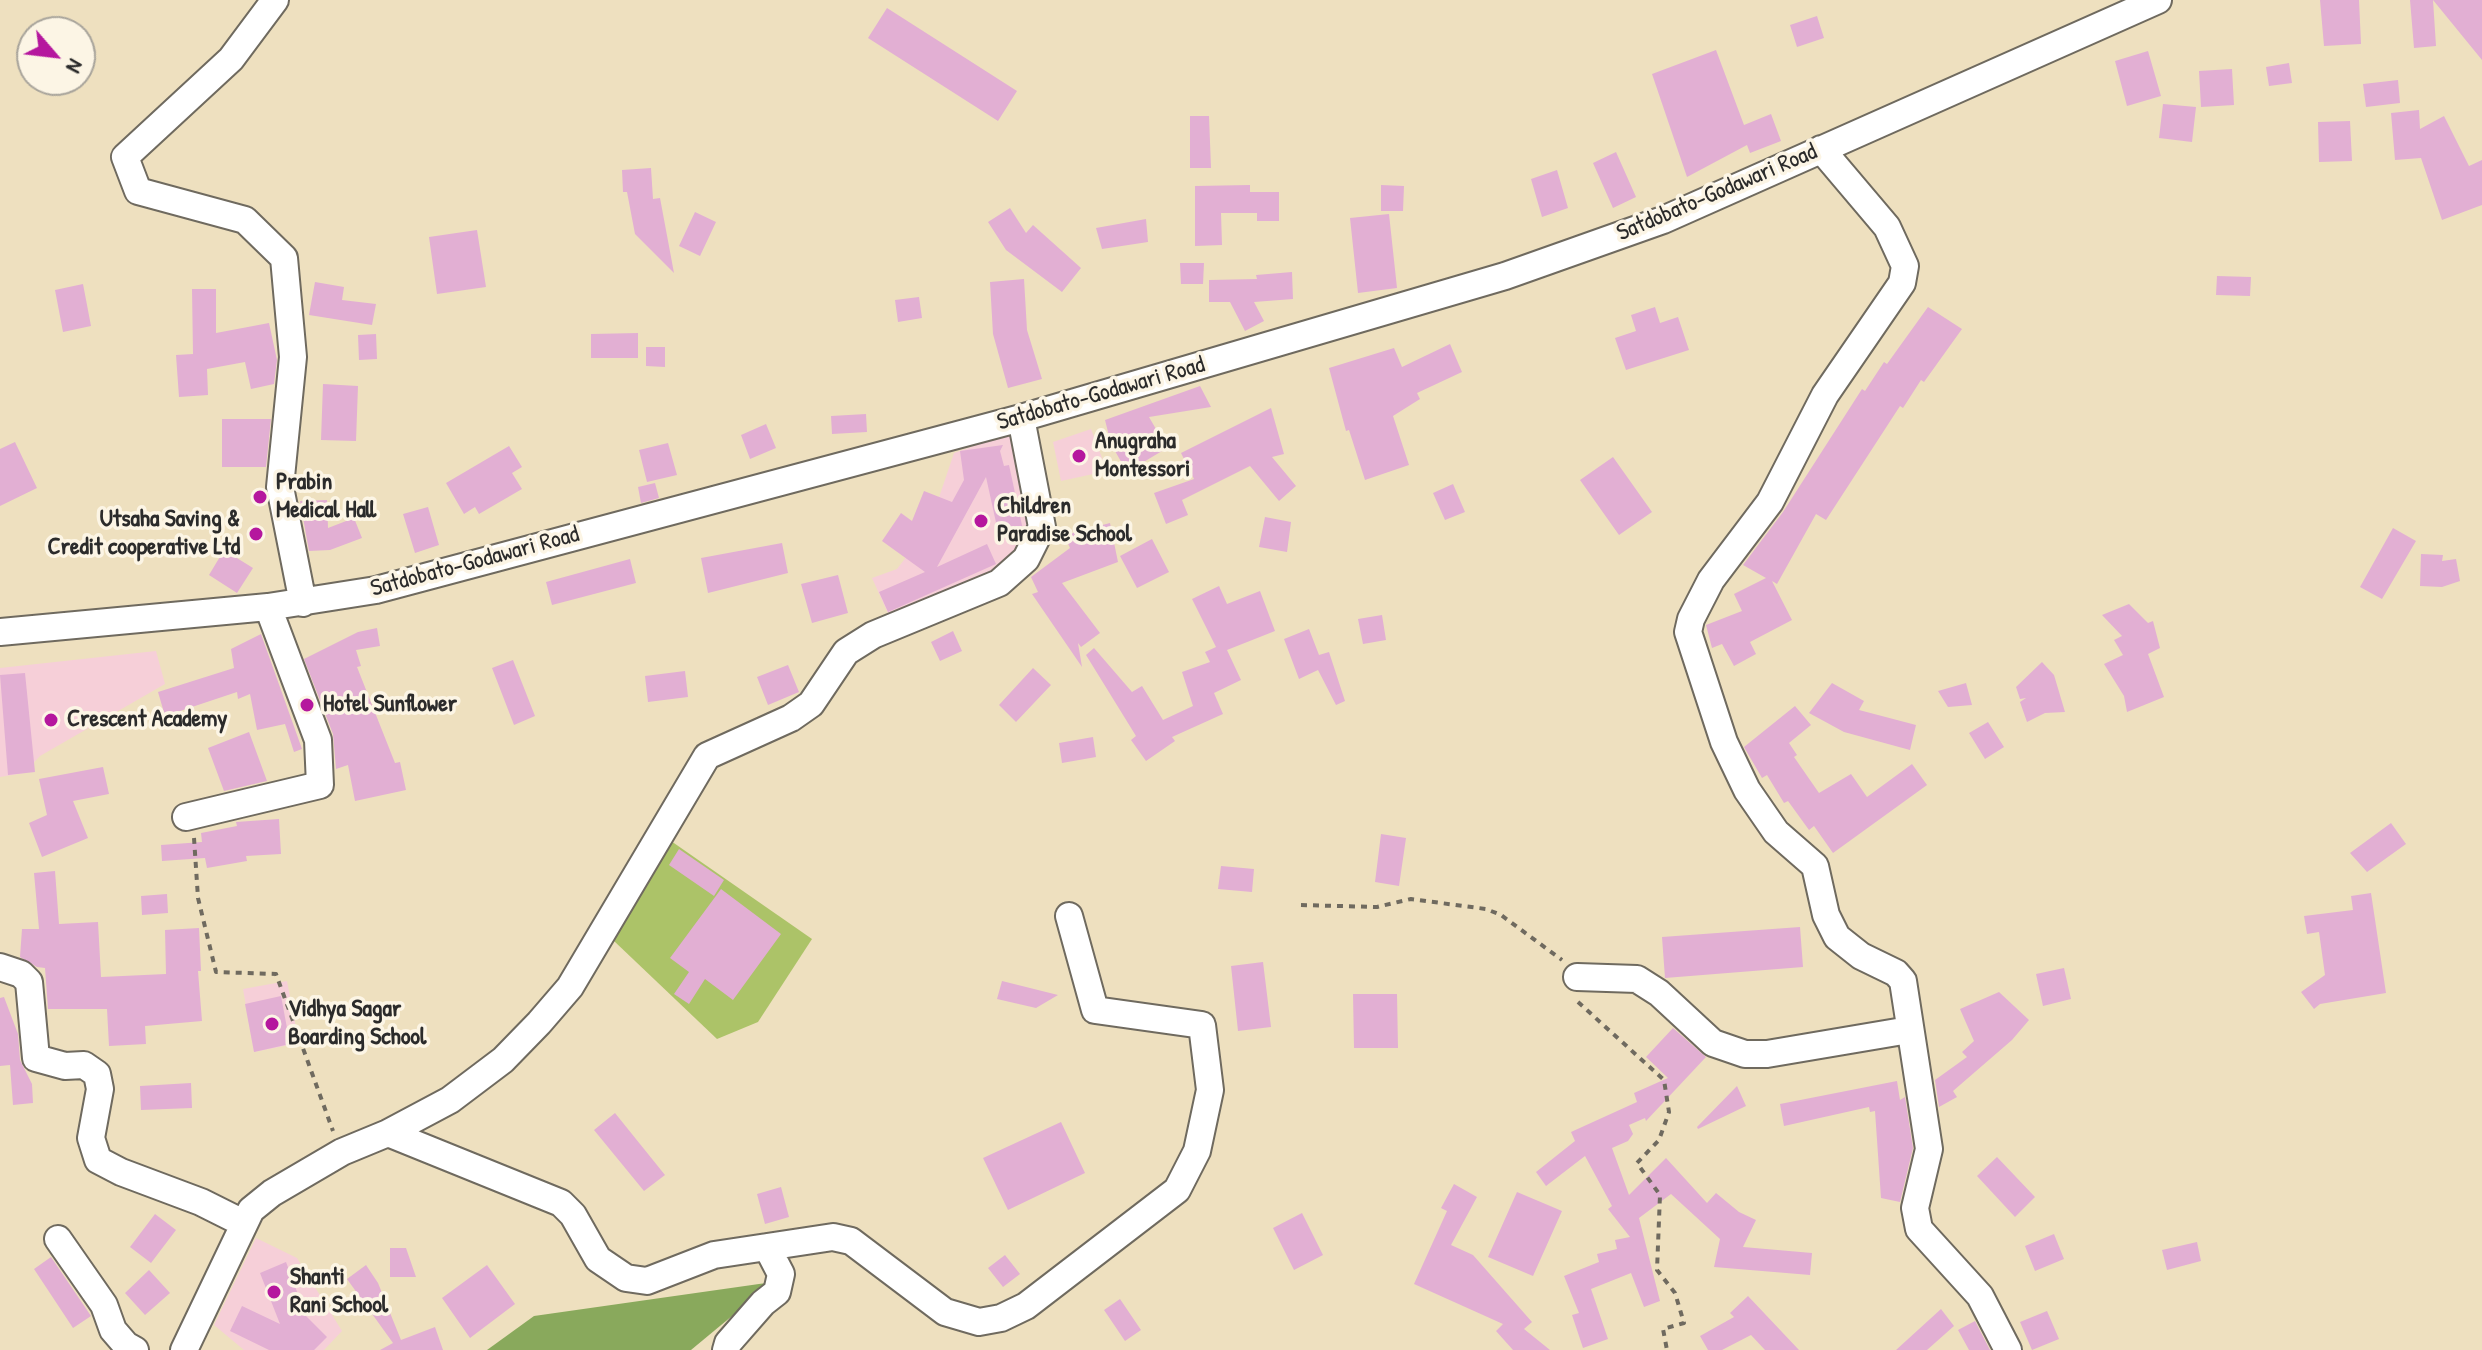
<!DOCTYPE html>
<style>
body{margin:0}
#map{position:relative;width:2482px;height:1350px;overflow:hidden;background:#eee0bf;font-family:"Patrick Hand",sans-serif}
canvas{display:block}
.north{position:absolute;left:16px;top:16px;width:80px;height:80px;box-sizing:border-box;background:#fcf5e5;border:2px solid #a8a49b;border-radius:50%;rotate:118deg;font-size:22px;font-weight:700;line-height:32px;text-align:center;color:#2b2b2b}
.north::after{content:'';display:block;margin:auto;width:28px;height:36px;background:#b5179e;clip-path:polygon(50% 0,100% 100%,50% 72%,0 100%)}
</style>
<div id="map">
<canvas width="2482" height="1350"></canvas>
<div class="north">N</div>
</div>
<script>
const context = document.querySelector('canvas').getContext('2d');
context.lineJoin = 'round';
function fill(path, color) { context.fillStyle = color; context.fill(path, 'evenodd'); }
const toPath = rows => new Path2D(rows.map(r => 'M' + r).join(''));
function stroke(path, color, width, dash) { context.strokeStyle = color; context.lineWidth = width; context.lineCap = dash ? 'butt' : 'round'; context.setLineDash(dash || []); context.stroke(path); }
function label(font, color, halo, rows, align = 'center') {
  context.font = font + ' "Patrick Hand",sans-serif'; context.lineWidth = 7; context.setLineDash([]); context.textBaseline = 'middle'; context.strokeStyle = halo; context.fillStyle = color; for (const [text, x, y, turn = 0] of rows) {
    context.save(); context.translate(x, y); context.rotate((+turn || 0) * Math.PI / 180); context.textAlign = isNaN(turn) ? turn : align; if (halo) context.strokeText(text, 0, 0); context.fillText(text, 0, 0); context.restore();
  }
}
const built = toPath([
 [1091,429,1107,471,1061,481,1053,442],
 [1016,431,1035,515,1000,574,892,622,872,578,897,569,929,527,954,453],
 [156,651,165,684,40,756,24,773,0,777,0,668],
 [287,981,299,1043,254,1052,243,989],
 [256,1238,297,1258,342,1331,324,1350,244,1350,214,1325]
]);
const green = toPath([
 [671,841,812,939,758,1022,717,1039,614,941]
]);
const forest = toPath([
 [773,1282,691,1350,487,1350,534,1316]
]);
const building = toPath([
 [2320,0,2359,0,2361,44,2324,46],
 [2410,0,2433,0,2436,46,2414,48],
 [2433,0,2482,0,2482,60],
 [887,8,1017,91,998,121,868,38],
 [1817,16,1824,38,1797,47,1790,25],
 [1716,50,1744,125,1771,114,1781,141,1750,153,1747,145,1687,177,1652,74],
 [2148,51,2161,96,2127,106,2115,61],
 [2289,63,2292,83,2269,86,2266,67],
 [2232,69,2234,105,2201,107,2199,71],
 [2398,80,2400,103,2366,107,2363,84],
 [2163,104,2196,107,2192,142,2159,138],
 [2419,110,2420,129,2444,116,2469,166,2482,160,2482,205,2442,220,2421,158,2395,160,2391,113],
 [1190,116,1209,116,1211,168,1190,168],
 [2350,121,2352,161,2319,162,2318,122],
 [1616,152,1636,197,1613,208,1593,163],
 [651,168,653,199,660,198,674,273,635,234,627,192,623,192,622,170],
 [1557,170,1568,208,1542,217,1531,179],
 [1250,185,1250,192,1279,192,1279,221,1257,221,1257,213,1221,213,1222,245,1195,246,1195,186],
 [1381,185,1404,186,1403,211,1381,211],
 [1010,208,1026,233,1033,225,1081,268,1062,292,1006,250,988,222],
 [695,212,716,222,700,256,679,246],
 [1389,214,1397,288,1358,293,1350,218],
 [1146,219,1148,242,1102,249,1096,228],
 [477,230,486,287,437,294,429,237],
 [1180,263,1204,263,1203,284,1181,284],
 [1292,272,1293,299,1254,302,1264,321,1245,331,1230,302,1209,302,1209,280,1257,279,1256,275],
 [2217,276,2251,277,2250,296,2216,295],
 [1024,279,1027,330,1042,379,1008,388,993,334,990,282],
 [315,282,344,287,342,300,376,304,372,325,309,315],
 [83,284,91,326,63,332,55,290],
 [192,289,216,289,216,333,269,323,277,360,274,384,251,389,245,362,207,369,208,395,179,397,176,355,193,354],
 [919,297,922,318,898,322,895,300],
 [1655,307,1660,323,1678,317,1689,350,1626,370,1615,338,1636,331,1631,315],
 [1928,307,1962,329,1924,382,1921,380,1903,408,1900,406,1826,520,1816,514,1777,584,1772,581,1792,620,1750,642,1756,654,1734,666,1722,644,1712,648,1706,625,1742,611,1734,594,1766,578,1743,565,1783,512,1862,389,1865,391,1884,362,1887,364],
 [638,333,638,358,591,358,591,334],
 [376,334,377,359,359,360,358,335],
 [1450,344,1462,372,1417,393,1420,399,1393,416,1409,465,1365,480,1349,430,1346,431,1329,368,1394,348,1402,367],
 [646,347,665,347,665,367,646,366],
 [323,384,358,386,356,441,321,440],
 [1200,386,1211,407,1149,417,1167,448,1127,472,1111,444,1105,420],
 [1271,408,1284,454,1272,457,1296,486,1279,501,1250,466,1182,500,1188,515,1166,524,1154,493,1194,479,1181,453],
 [866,414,867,432,832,434,831,416],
 [222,419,271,419,266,467,222,467],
 [766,424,776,448,750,459,741,435],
 [15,442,37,488,0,506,0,449],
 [668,443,677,475,647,482,639,450],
 [1003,445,1000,451,1004,466,1009,465,1023,530,999,536,986,477,937,567,987,544,996,564,888,612,879,592,925,572,882,541,901,513,912,521,924,491,952,502,964,480,960,451],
 [509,446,522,467,512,473,522,489,479,514,475,507,464,514,446,483],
 [1613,457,1652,512,1619,535,1580,480],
 [655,483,659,498,641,503,638,487],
 [1453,484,1465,512,1445,520,1433,493],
 [327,500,328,528,354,518,362,538,330,550,309,551,300,501],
 [428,507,439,545,415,553,403,514],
 [1265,517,1291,522,1287,552,1259,547],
 [1110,523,1118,562,1062,583,1100,633,1081,647,1078,643,1082,667,1032,594,1038,592,1031,577,1070,548,1064,535],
 [2393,528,2416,541,2382,599,2360,587],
 [1152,539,1169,572,1137,588,1120,556],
 [782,543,788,573,708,593,701,558],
 [224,550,253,568,237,593,209,575],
 [2421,554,2443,555,2442,561,2456,559,2460,581,2442,587,2420,586],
 [630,559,636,583,552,605,546,582],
 [838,575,848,613,812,623,801,584],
 [1219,586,1227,604,1260,591,1275,631,1227,650,1241,680,1214,693,1223,714,1172,737,1175,741,1146,761,1131,740,1136,736,1086,655,1094,648,1132,692,1142,686,1163,720,1193,706,1182,672,1210,662,1205,652,1216,647,1192,599],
 [2129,604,2148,623,2153,621,2160,648,2148,654,2164,697,2127,712,2124,696,2104,664,2123,655,2114,640,2122,636,2102,615],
 [1382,615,1386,640,1363,644,1358,619],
 [377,628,380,646,356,650,361,666,357,667,395,763,400,762,406,790,355,801,348,765,336,769,333,734,304,659,358,632],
 [1309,629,1319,655,1329,652,1345,701,1336,705,1318,670,1299,679,1284,639],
 [953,631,962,651,940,661,931,642],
 [261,634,302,749,294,752,285,724,257,730,250,694,238,699,237,692,165,716,158,692,234,668,231,649],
 [513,660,535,716,514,725,492,668],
 [2042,662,2054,675,2065,712,2045,713,2027,722,2020,702,2026,698,2020,699,2016,687],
 [788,665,799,692,768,705,757,677],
 [1033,668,1051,685,1016,722,999,705],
 [685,671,688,697,648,702,645,676],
 [25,673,35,772,8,775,0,675],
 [1832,683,1864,701,1859,710,1916,725,1910,750,1844,732,1809,713],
 [1966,683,1972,705,1948,707,1938,691],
 [1795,706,1811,725,1789,743,1797,755,1794,757,1819,793,1851,774,1867,797,1912,764,1927,785,1833,853,1814,826,1809,830,1788,801,1784,803,1767,775,1762,778,1744,747],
 [1988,722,2004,747,1985,759,1969,733],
 [249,732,267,781,224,791,208,748],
 [1093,737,1096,757,1062,763,1059,743],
 [103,767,109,794,73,801,88,838,42,857,29,823,47,815,39,779],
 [279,819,281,854,246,856,247,861,207,868,205,858,162,861,161,845,202,842,201,833,237,826,236,822],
 [2391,823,2406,844,2367,872,2350,853],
 [1381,834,1406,838,1399,886,1375,882],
 [679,849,724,880,714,896,669,865],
 [1221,866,1254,869,1252,892,1218,889],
 [55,871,59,924,98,922,101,977,166,974,165,930,199,928,201,971,198,971,202,1021,145,1026,146,1044,109,1046,107,1009,48,1009,45,968,37,967,20,957,22,929,39,929,34,873],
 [721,889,781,934,733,1000,705,979,689,1004,674,994,689,972,670,958],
 [2371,893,2386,993,2320,1004,2314,1009,2301,992,2325,975,2319,932,2307,934,2304,916,2353,910,2351,896],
 [167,894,168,913,142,915,141,896],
 [1800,927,1803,967,1665,978,1662,937],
 [1263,962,1271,1027,1238,1031,1231,966],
 [2064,968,2071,999,2043,1006,2036,974],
 [1002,981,1058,995,1036,1008,997,999],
 [1999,992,2029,1020,2012,1040,1953,1091,1957,1097,1939,1107,1935,1080,1967,1057,1962,1052,1974,1041,1960,1009],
 [1353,994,1397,994,1398,1048,1354,1048],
 [281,996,290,1044,254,1052,245,1004],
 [4,997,18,1034,20,1060,32,1084,33,1103,13,1105,10,1065,0,1066,0,998],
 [1673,1028,1706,1057,1646,1121,1645,1118,1629,1125,1633,1134,1628,1141,1612,1148,1629,1195,1666,1158,1707,1203,1716,1193,1739,1212,1756,1220,1743,1247,1812,1253,1810,1275,1714,1267,1720,1239,1671,1194,1639,1218,1660,1301,1644,1307,1631,1273,1591,1289,1608,1339,1583,1348,1572,1315,1579,1313,1564,1276,1599,1262,1597,1254,1617,1249,1615,1240,1630,1237,1608,1209,1612,1206,1585,1156,1546,1186,1536,1172,1575,1141,1571,1132,1637,1102,1634,1093,1668,1078,1646,1057],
 [1897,1081,1900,1100,1905,1097,1913,1148,1900,1202,1881,1198,1875,1111,1870,1112,1869,1107,1784,1126,1780,1104],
 [191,1083,192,1108,141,1110,140,1086],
 [1737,1086,1746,1106,1698,1129,1697,1127],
 [615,1113,665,1175,644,1191,594,1130],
 [1061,1122,1085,1173,1008,1210,983,1158],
 [1997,1157,2035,1197,2015,1217,1977,1176],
 [1454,1184,1477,1197,1451,1245,1473,1255,1532,1322,1524,1329,1550,1350,1513,1350,1496,1331,1503,1324,1414,1284,1447,1211,1441,1208],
 [781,1187,789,1217,765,1224,757,1194],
 [1517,1192,1562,1211,1533,1276,1488,1257],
 [1302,1213,1323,1255,1294,1270,1273,1228],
 [155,1214,176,1230,151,1263,130,1247],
 [2054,1234,2064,1259,2035,1271,2025,1246],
 [2197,1242,2201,1261,2167,1270,2162,1250],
 [390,1248,406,1248,416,1277,390,1277],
 [1005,1255,1020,1274,1003,1287,988,1268],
 [51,1257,91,1316,73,1328,34,1269],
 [286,1262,306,1316,327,1337,314,1350,269,1350,230,1331,242,1306,280,1324,260,1273],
 [366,1265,378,1283,401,1340,435,1327,443,1350,380,1350,393,1343,347,1279],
 [487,1265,515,1304,470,1338,442,1298],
 [149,1270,170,1293,145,1315,125,1293],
 [1748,1296,1799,1350,1765,1350,1751,1335,1722,1350,1708,1350,1700,1336,1734,1317,1730,1313],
 [1120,1299,1141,1330,1125,1341,1104,1310],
 [1941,1309,1954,1326,1927,1350,1896,1350],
 [2047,1311,2059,1339,2032,1350,2020,1322],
 [1975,1321,1990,1350,1969,1350,1958,1330]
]);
const path = toPath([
 [194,838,198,898,216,972,276,974,333,1131],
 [1301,905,1377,907,1411,899,1486,909,1501,915,1562,960],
 [1578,1002,1664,1080,1669,1112,1659,1140,1637,1163,1660,1195,1657,1270,1675,1293,1684,1323,1663,1329,1667,1350]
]);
const minor = toPath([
 [275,0,231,59,125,157,138,191,245,220,284,258,293,357,280,487,303,603],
 [1821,149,1887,227,1905,266,1902,283,1825,395,1770,502,1711,580,1691,619,1688,632,1724,742,1747,790,1776,832,1815,866,1826,915,1837,937,1861,956,1896,973,1903,981,1929,1149,1915,1208,1919,1229,1980,1296,2008,1350],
 [0,632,268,607,376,590,1021,418,1505,276,1663,220,2158,0],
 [186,817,320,785,318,740,268,607],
 [0,967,21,974,29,982,36,1058,65,1066,84,1065,97,1074,100,1089,91,1138,98,1160,121,1172,201,1202,243,1223],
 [1577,977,1637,979,1659,993,1713,1043,1745,1054,1767,1054,1909,1030],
 [388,1133,561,1203,573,1215,598,1259,626,1278,647,1281,714,1255,767,1247,781,1274,777,1292,763,1303,728,1343,726,1350],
 [58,1239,104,1305,113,1330,126,1345,135,1350],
 [767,1247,833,1237,851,1241,945,1312,979,1322,1001,1318,1026,1306,1177,1190,1197,1151,1210,1090,1202,1025,1095,1010,1069,916],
 [184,1350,251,1210,272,1193,342,1152,388,1133,450,1100,503,1060,539,1023,570,987,707,756,791,718,811,704,846,652,873,635,999,583,1026,559,1042,527,1021,418]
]);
const markers = [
 [1079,456,8,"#b5179e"],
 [260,497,8,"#b5179e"],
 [981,521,8,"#b5179e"],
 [256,534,8,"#b5179e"],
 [307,705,8,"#b5179e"],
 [51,720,8,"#b5179e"],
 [272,1024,8,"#b5179e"],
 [274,1292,8,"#b5179e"]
];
const streetNames = [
 ["Satdobato-Godawari Road",1717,193,-23],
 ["Satdobato-Godawari Road",1101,394,-16],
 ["Satdobato-Godawari Road",475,562,-15]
];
const poiNames = [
 ["Anugraha",1095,442],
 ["Montessori",1095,470],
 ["Prabin",276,483],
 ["Medical Hall",276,511],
 ["Children",997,507],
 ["Paradise School",997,535],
 ["Utsaha Saving &",240,520,"right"],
 ["Credit cooperative Ltd",240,548,"right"],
 ["Hotel Sunflower",323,705],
 ["Crescent Academy",67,720],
 ["Vidhya Sagar",288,1010],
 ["Boarding School",288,1038],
 ["Shanti",290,1278],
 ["Rani School",290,1306]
];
fill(built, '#f6cfd8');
fill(green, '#acc368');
fill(forest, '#89a95c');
fill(building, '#e2afd3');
stroke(minor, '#6f6a5f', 30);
stroke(path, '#6f6a5f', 4, [6, 6]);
stroke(minor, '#fff', 26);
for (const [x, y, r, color] of markers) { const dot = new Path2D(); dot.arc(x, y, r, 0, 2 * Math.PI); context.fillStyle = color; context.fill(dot); stroke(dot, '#fcf5e5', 3); }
label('24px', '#2b2b2b', '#fcf5e5', streetNames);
label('bold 24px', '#2b2b2b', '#fcf5e5', poiNames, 'left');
</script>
